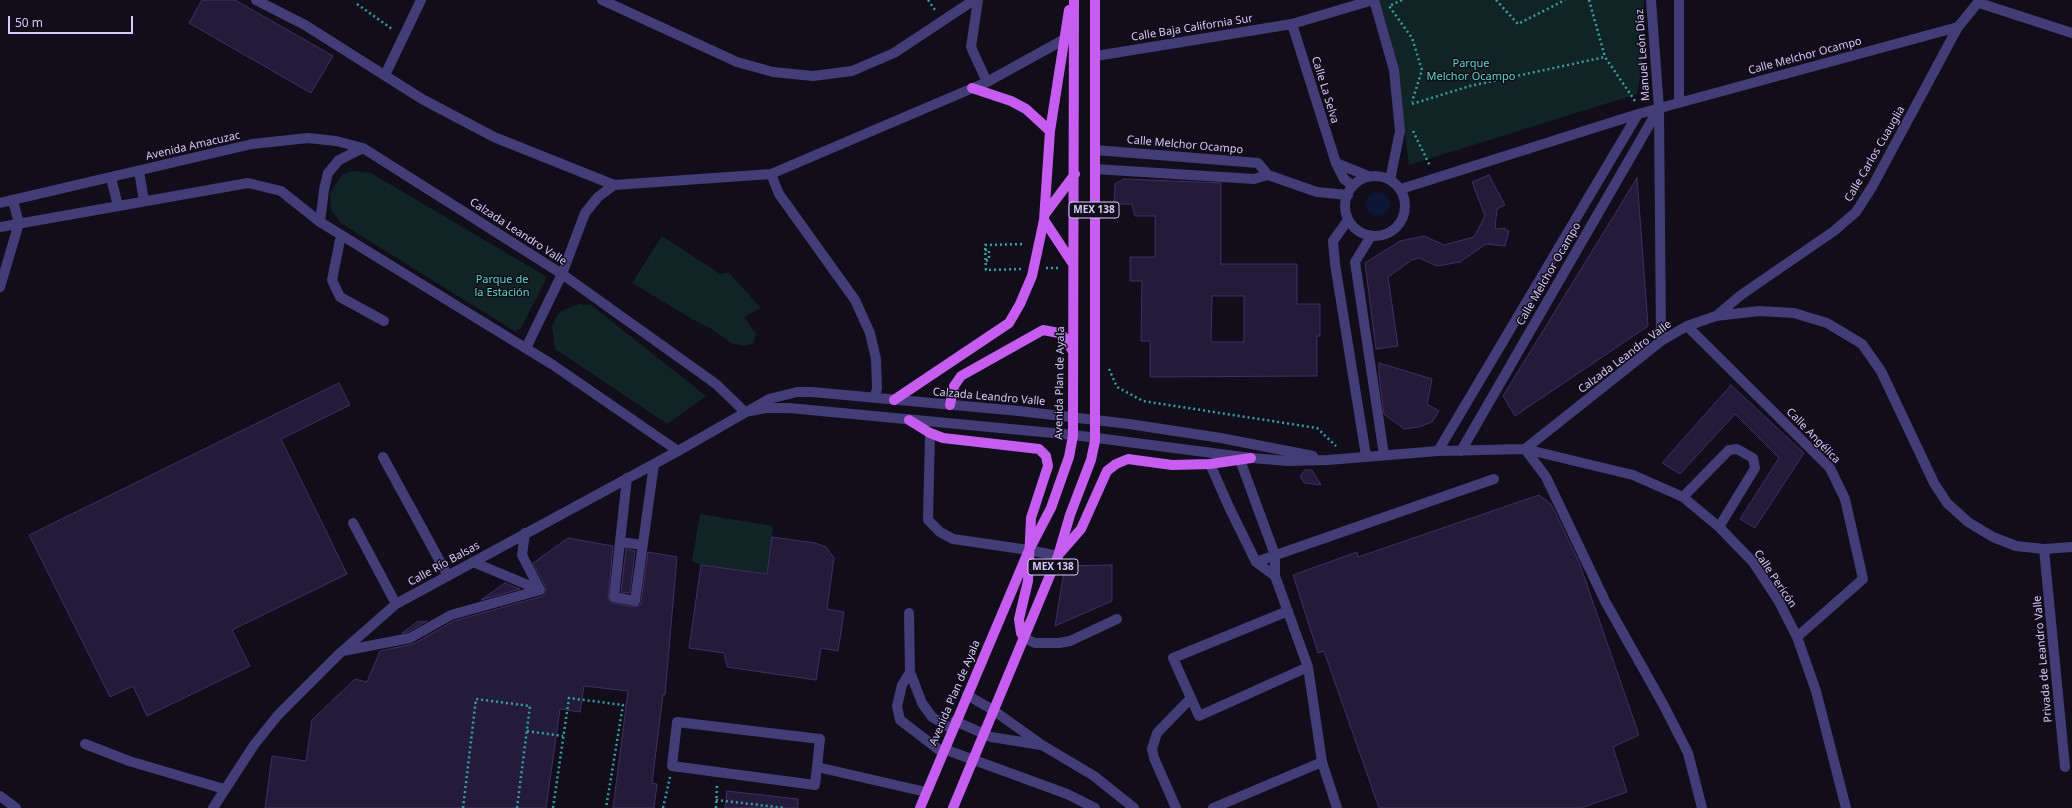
<!DOCTYPE html>
<meta charset="utf-8">
<style>
body{margin:0}
#map{position:relative;width:2072px;height:808px;overflow:hidden;background:#110d1b;font-family:"Noto Sans",sans-serif}
canvas{display:block}
.scale{position:absolute;left:8px;top:16px;width:125px;height:18px;box-sizing:border-box;border:2px solid #d6ccfa;border-top:0;padding-left:5px;font-size:12px;line-height:14px;white-space:nowrap;color:#d6ccfa;-webkit-text-stroke:3px #110d1b;paint-order:stroke}
</style>
<div id="map">
<canvas width="2072" height="808"></canvas>
<div class="scale">50 m</div>
</div>
<script>
const context = document.querySelector('canvas').getContext('2d');
context.lineJoin = 'round';
function fill(path, color) { context.fillStyle = color; context.fill(path, 'evenodd'); }
const toPath = rows => new Path2D(rows.map(r => 'M' + r).join(''));
function stroke(path, color, width, dash) { context.strokeStyle = color; context.lineWidth = width; context.lineCap = dash ? 'butt' : 'round'; context.setLineDash(dash || []); context.stroke(path); }
function label(font, color, halo, rows, align = 'center') {
  context.font = font + ' "Noto Sans",sans-serif'; context.lineWidth = 3; context.setLineDash([]); context.textBaseline = 'middle'; context.strokeStyle = halo; context.fillStyle = color; for (const [text, x, y, turn = 0] of rows) {
    context.save(); context.translate(x, y); context.rotate((+turn || 0) * Math.PI / 180); context.textAlign = isNaN(turn) ? turn : align; if (halo) context.strokeText(text, 0, 0); context.fillText(text, 0, 0); context.restore();
  }
}
const green = toPath([
 [1375,0,1644,0,1644,51,1637,94,1409,165,1398,75,1385,18],
 [351,171,371,173,547,277,521,328,516,332,342,224,331,210,330,193,341,176],
 [662,236,722,275,723,273,729,273,761,308,744,317,756,334,753,344,743,346,731,343,710,328,697,322,632,283],
 [579,304,591,305,706,396,667,424,555,349,552,327,556,318,561,311],
 [700,514,773,526,767,574,701,565,692,561]
]);
const water = toPath([
 '1366 204a12 12 0 1 1 24 0a12 12 0 1 1-24 0Z'
]);
const building = toPath([
 [202,0,235,0,333,56,311,93,189,23,202,0],
 [1489,175,1505,205,1497,209,1495,229,1505,228,1505,230,1509,231,1505,246,1486,244,1460,262,1437,266,1419,258,1412,260,1388,277,1398,346,1376,349,1365,263,1400,241,1424,236,1444,245,1474,237,1485,216,1472,182,1489,175],
 [1637,178,1648,326,1515,416,1503,396,1637,178],
 [1124,179,1221,183,1221,264,1297,264,1297,304,1320,304,1320,336,1317,336,1317,376,1150,377,1150,341,1141,341,1142,281,1130,281,1130,257,1155,257,1155,216,1135,216,1132,204,1114,204,1115,184,1124,179],
 [1212,296,1244,296,1244,342,1211,342,1212,296],
 [1379,363,1432,379,1427,404,1439,411,1432,422,1419,427,1404,429,1384,414,1379,375,1379,363],
 [339,383,350,405,281,439,347,574,232,630,250,666,147,716,133,686,110,697,29,535,339,383],
 [1731,385,1804,453,1755,528,1740,519,1779,458,1735,414,1680,474,1662,463,1731,385],
 [1305,470,1312,470,1321,485,1304,483,1300,476,1305,470],
 [1539,495,1551,504,1579,562,1639,735,1613,747,1627,792,1581,808,1379,808,1324,651,1318,653,1293,575,1357,552,1358,557,1539,495],
 [772,537,815,543,826,547,834,558,827,609,844,612,838,651,821,648,816,680,727,667,724,653,689,648,701,565,767,574,772,537],
 [568,538,613,546,608,599,613,603,634,607,640,605,641,602,648,552,677,557,665,695,663,695,652,783,657,784,654,808,613,808,628,691,584,686,580,712,560,709,546,808,265,808,272,756,306,761,312,720,355,679,367,682,380,651,413,644,454,621,543,596,546,592,546,588,533,563,568,538],
 [626,549,635,551,630,593,621,592,626,549],
 [1112,565,1112,601,1055,626,1065,566,1112,565],
 [505,583,520,589,481,600,505,583],
 [427,621,408,632,402,633,417,622,427,621],
 [727,791,798,799,798,808,725,808,727,791]
]);
const path = toPath([
 [928,0,935,10],
 [1402,0,1389,6,1412,38,1422,70,1412,102],
 [1496,0,1518,24,1565,0],
 [1589,0,1605,57],
 [357,4,392,29],
 [1412,104,1470,86,1605,57,1635,101],
 [1413,131,1430,166],
 [985,250,989,250,989,260,985,261],
 [1046,268,1059,268],
 [1021,269,986,270,985,245,1025,244],
 [1109,369,1117,387,1143,401,1317,428,1336,446],
 [527,731,563,736],
 [716,800,785,808],
 [463,808,476,699,530,706,517,808],
 [553,808,569,698,623,705,606,808],
 [663,808,670,777],
 [716,808,717,785]
]);
const minor = toPath([
 [256,0,305,25,422,99,494,137,614,185,771,174,987,82,1063,40],
 [602,0,737,62,773,72,813,76,852,71,894,53,974,0],
 [978,0,971,47,987,82],
 [1374,0,1394,70,1400,131,1390,180],
 [1651,0,1659,108,1661,341],
 [1679,0,1679,102],
 [1979,3,2072,33],
 [1292,24,1336,163,1344,179,1353,186],
 [1096,56,1292,24,1373,0],
 [385,75,421,0],
 [1095,150,1258,163,1268,175,1317,192,1348,195],
 [1336,163,1368,176],
 [1095,169,1254,179,1268,175],
 [139,171,144,201],
 [771,174,779,194,855,300,870,333,876,359,877,389,874,398],
 '1345 206a30 30 0 1 1 60 0a30 30 0 1 1-60 0Z',
 [111,178,118,206],
 [1401,189,1638,114,1958,27],
 [0,203,252,144,308,138,336,141,363,148,562,274,716,384,745,412],
 [1348,220,1333,241,1335,264,1366,456],
 [320,222,324,190,328,173,339,160,363,148],
 [0,227,248,183,281,191,320,222,553,365,678,451],
 [341,235,332,280,340,297,384,321],
 [1371,236,1355,262,1384,455],
 [0,287,19,223,13,201],
 [1716,316,1741,295,1834,231,1856,212,1872,187,1958,27,1980,0],
 [1687,326,1830,468,1845,499,1863,579,1797,637],
 [526,348,562,274,585,213,598,197,614,185],
 [745,412,766,408,789,408,1074,435,1251,458,1288,461,1328,460,1438,451,1525,449,1633,475,1683,497,1719,527,1753,562,1778,600,1797,637,1816,691,1846,808],
 [930,433,928,520,940,532,953,539,1029,550,1058,556],
 [1525,449,1661,341,1687,326,1716,316,1759,311,1794,313,1827,323,1862,344,1881,371,1934,483,1947,503,1968,522,1993,537,2016,546,2044,549,2072,547],
 [1525,449,1546,477,1605,601,1663,704,1688,753,1702,808],
 [1438,451,1638,114],
 [1461,451,1659,108],
 [383,457,448,576],
 [1240,460,1275,555,1275,576,1308,667,1322,762],
 [1210,464,1229,507,1256,562,1275,576],
 [627,478,614,597,635,601,654,464],
 [1683,497,1729,450,1737,449,1753,458,1755,468,1719,527],
 [353,523,396,604],
 [525,533,522,555,540,590],
 [620,542,643,545],
 [2044,549,2065,767],
 [473,562,540,590],
 [1256,562,1494,479],
 [1288,611,1173,658,1199,716,1308,667],
 [909,613,910,672,922,703,932,717,952,729],
 [1024,638,1035,643,1059,643,1070,641,1117,619],
 [343,651,410,638,451,615,540,590],
 [910,672,902,685,897,706,900,720,942,752],
 [967,695,993,710,1042,745,1094,776,1134,808],
 [955,721,991,737,1041,745],
 [677,722,820,739,815,785,672,766,677,722],
 [85,744,129,761,224,789],
 [944,749,1067,794,1095,808],
 [817,767,926,792],
 [0,796,16,808],
 [213,808,254,745,278,715,338,655,396,604,678,451,769,399,797,392,812,392,1019,411,1129,424,1221,438,1313,456],
 [1176,808,1154,758,1152,749,1157,733,1191,698],
 [1213,808,1322,762,1337,808]
]);
const major = toPath([
 [972,88,1011,101,1026,109,1050,131],
 [1045,214,1075,174],
 [1044,220,1073,264],
 [894,400,1009,323,1020,304,1032,276,1044,220,1050,131,1069,10],
 [950,405,954,386,961,376,1043,330,1059,333,1065,338,1072,350],
 [909,420,930,433,943,438,1039,449,1046,456,1048,466,1031,518,1028,581,1019,619,1021,633,1024,638],
 [1060,553,1081,529,1107,471,1116,464,1128,459,1172,465,1210,464,1251,458],
 [920,808,1029,550,1051,508,1069,457,1073,436,1073,415,1074,0],
 [953,808,1058,556,1070,515,1091,460,1095,441,1095,0]
]);
const shields = [
 [1094,210,50],
 [1053,567,50]
];
const shieldNames = [
 ["MEX 138",1094,210],
 ["MEX 138",1053,567]
];
const streetNames = [
 ["Calle Baja California Sur",1192,28,-9],
 ["Manuel León Díaz",1643,55,-94],
 ["Calle Melchor Ocampo",1805,56,-15],
 ["Calle La Selva",1325,90,73],
 ["Calle Melchor Ocampo",1185,145,5],
 ["Avenida Amacuzac",193,146,-13],
 ["Calle Carlos Cuauglia",1875,154,-60],
 ["Calzada Leandro Valle",518,232,33],
 ["Calle Melchor Ocampo",1549,274,-60],
 ["Calzada Leandro Valle",1625,357,-37],
 ["Avenida Plan de Ayala",1060,383,-89],
 ["Calzada Leandro Valle",989,397,5],
 ["Calle Angélica",1813,436,46],
 ["Calle Río Balsas",444,564,-29],
 ["Calle Pericón",1775,579,56],
 ["Privada de Leandro Valle",2043,659,-95],
 ["Avenida Plan de Ayala",955,693,-67]
];
const parkNames = [
 ["Parque",1471,64],
 ["Melchor Ocampo",1471,77],
 ["Parque de",502,280],
 ["la Estación",502,293]
];
fill(green, '#112425');
fill(water, '#0d1735');
fill(building, '#241b3b');
stroke(building, '#3f2f64', 1);
stroke(path, '#379fa3', 2.5, [2, 3]);
stroke(minor, '#443c76', 10);
stroke(major, '#c75df0', 10);
for (const [x, y, w] of shields) { const box = new Path2D(); box.roundRect(x - w / 2, y - 8, w, 16, 3); context.fillStyle = '#110d1b'; context.fill(box); stroke(box, '#d6ccfa', 1); }
label('bold 10px', '#d6ccfa', null, shieldNames);
label('11px', '#d6ccfa', '#110d1b', streetNames);
label('11px', '#60d2c0', '#110d1b', parkNames);
</script>
